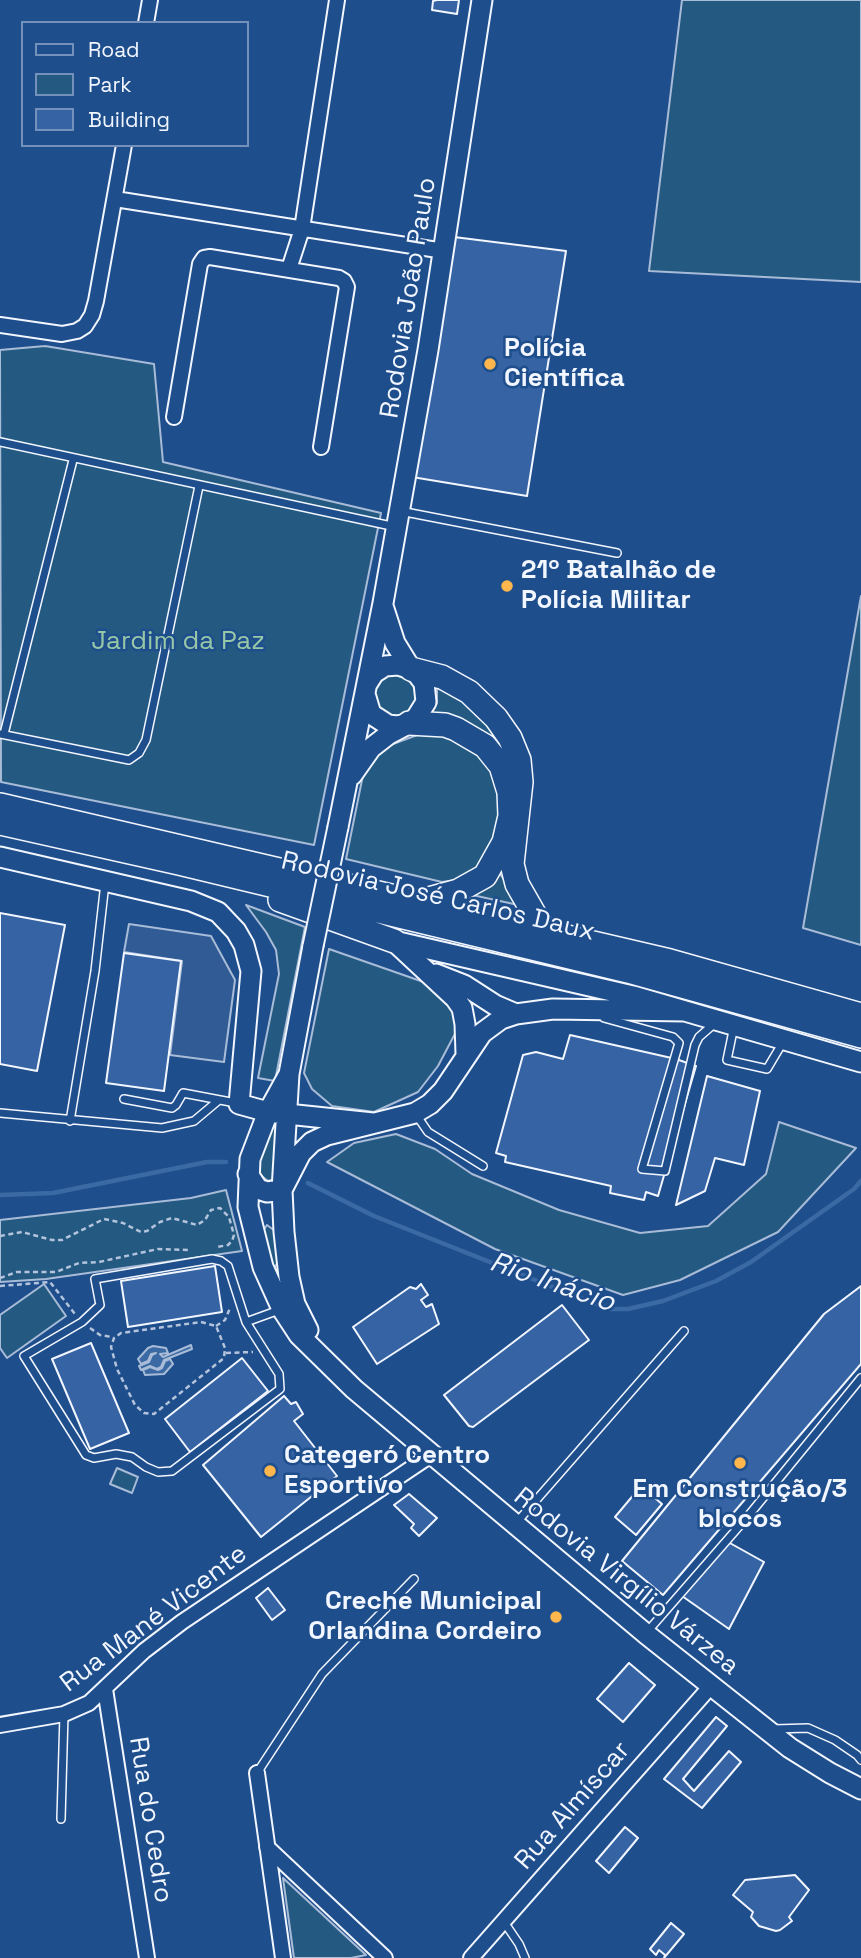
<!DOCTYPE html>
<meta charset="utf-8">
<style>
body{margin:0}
#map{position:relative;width:861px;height:1958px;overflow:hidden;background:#1f4e8c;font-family:"Space Grotesk",sans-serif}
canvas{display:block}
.legend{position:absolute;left:21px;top:21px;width:228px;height:126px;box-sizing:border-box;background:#1f4e8c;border:2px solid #7391ba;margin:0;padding:9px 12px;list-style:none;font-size:21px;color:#f2f6ff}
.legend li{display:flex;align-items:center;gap:14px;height:35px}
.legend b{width:35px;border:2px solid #7391ba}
</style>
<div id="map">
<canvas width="861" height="1958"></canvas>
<ul class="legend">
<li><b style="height:9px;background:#1f4e8c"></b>Road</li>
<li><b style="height:19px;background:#245a82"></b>Park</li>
<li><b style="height:19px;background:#3563a3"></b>Building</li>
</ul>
</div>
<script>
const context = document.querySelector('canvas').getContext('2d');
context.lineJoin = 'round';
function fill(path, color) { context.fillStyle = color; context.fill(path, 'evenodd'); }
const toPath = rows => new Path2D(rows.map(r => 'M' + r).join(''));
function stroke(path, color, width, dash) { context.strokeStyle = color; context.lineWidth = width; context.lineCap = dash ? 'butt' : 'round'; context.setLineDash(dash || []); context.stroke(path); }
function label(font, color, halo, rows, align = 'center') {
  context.font = font + ' "Space Grotesk",sans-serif'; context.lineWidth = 5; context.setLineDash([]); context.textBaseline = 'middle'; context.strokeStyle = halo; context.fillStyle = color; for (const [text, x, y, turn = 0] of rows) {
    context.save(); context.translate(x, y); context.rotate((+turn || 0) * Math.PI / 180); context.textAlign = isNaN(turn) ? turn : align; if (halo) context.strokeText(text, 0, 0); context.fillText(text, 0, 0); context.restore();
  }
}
const green = toPath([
 [682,0,861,0,861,282,649,271,682,0],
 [45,346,154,364,163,462,381,513,314,845,1,782,0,350,45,346],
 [861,596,861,945,803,928,861,596],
 '374 695a22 22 0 1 1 44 0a22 22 0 1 1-44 0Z',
 [437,684,456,694,488,722,501,743,499,745,429,718,437,703,437,684],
 [428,731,476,747,499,781,503,804,495,842,482,865,464,879,442,882,346,859,364,770,385,747,428,731],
 [500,874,523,906,463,893,487,883,500,874],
 [246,905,305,927,275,1081,258,1078,279,974,276,950,266,932,246,905],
 [329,949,435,986,453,1010,457,1030,438,1066,418,1092,374,1112,332,1106,312,1089,304,1073,329,949],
 [779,1122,856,1148,778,1232,680,1280,623,1295,495,1249,327,1162,354,1143,396,1134,435,1149,472,1174,559,1210,640,1233,708,1226,766,1174,779,1122],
 [275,1125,279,1128,274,1179,268,1181,259,1174,257,1164,271,1126,275,1125],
 [226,1190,242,1251,46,1279,0,1282,0,1220,191,1198,226,1190],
 [267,1225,275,1231,279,1260,274,1269,260,1235,267,1225],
 [44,1284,66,1316,7,1358,0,1348,0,1315,44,1284],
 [117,1468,138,1477,132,1493,110,1484,117,1468],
 [283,1878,366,1955,351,1958,294,1958,283,1878]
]);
const parking = toPath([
 [129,924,211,936,235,980,224,1062,170,1055,182,961,124,952,129,924]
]);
const water = toPath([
 [191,1345,192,1349,164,1360,161,1367,157,1369,150,1366,141,1370,139,1366,149,1362,152,1355,156,1353,151,1354,148,1361,141,1364,138,1359,148,1348,153,1346,166,1348,168,1353,160,1354,163,1357,191,1345],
 [170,1359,173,1364,164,1374,145,1375,143,1370,150,1367,158,1370,162,1368,165,1361,170,1359]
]);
const stream = toPath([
 [308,1183,374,1216,598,1305,611,1309,628,1309,663,1301,716,1281,751,1262,854,1189,861,1181],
 [0,1195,53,1193,207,1162,226,1162]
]);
const building = toPath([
 [437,0,459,0,457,14,432,10,433,1,437,0],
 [454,237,566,251,527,496,412,477,454,237],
 [0,913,65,925,37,1071,0,1064,0,913],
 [124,953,181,961,164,1091,106,1083,124,953],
 [570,1035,676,1059,696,1066,658,1196,646,1192,644,1200,610,1193,611,1186,505,1162,506,1156,496,1153,523,1055,536,1052,563,1059,570,1035],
 [707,1076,760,1091,744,1165,715,1158,705,1191,676,1205,707,1076],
 [215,1266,222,1312,128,1327,121,1281,215,1266],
 [421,1284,428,1295,421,1300,426,1307,432,1304,439,1324,377,1364,353,1327,410,1287,416,1289,421,1284],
 [861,1286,861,1364,663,1595,622,1561,824,1314,861,1286],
 [562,1305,589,1340,473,1427,469,1426,444,1395,562,1305],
 [91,1343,129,1433,90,1449,52,1359,91,1343],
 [242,1358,268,1391,190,1452,165,1419,242,1358],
 [284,1396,291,1404,296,1402,303,1414,294,1421,337,1476,261,1537,203,1465,284,1396],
 [641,1486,662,1504,636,1535,615,1517,641,1486],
 [409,1494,437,1518,419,1536,411,1528,414,1524,394,1505,409,1494],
 [728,1542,764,1562,729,1629,682,1596,728,1542],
 [268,1588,285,1610,272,1620,256,1598,268,1588],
 [629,1663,655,1685,623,1722,597,1699,629,1663],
 [716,1717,727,1726,683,1779,694,1791,729,1751,741,1762,702,1808,664,1779,716,1717],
 [625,1827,638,1838,609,1873,596,1861,625,1827],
 [795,1875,809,1890,789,1917,792,1921,780,1930,776,1931,759,1926,751,1917,753,1912,733,1895,745,1880,795,1875],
 [671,1923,684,1934,664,1958,665,1955,659,1950,656,1955,650,1949,671,1923]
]);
const path = toPath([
 [0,1236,22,1232,52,1240,62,1240,104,1219,123,1223,141,1232,147,1231,160,1222,172,1218,197,1225,205,1220,211,1210,220,1208,229,1217,234,1235,232,1241,228,1245,217,1247],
 [0,1278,17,1272,56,1272,79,1263,99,1262,158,1249,189,1250],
 [0,1286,50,1282,75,1314],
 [201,1322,216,1326,225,1348,224,1358,154,1414,144,1413,135,1405,117,1369,111,1347,114,1338,121,1333,201,1322],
 [216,1326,225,1320,230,1308],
 [90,1328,100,1335,112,1337],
 [226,1353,253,1352]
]);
const service = toPath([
 [0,442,396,527],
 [400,511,617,553],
 [0,734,129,760,139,753,146,740,199,486],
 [4,734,73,460],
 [604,1018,673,1037,679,1043,642,1169,665,1171,695,1045,699,1037,715,1023],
 [734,1026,727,1060,767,1069,783,1042],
 [124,1099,172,1108,176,1105,183,1093,236,1103],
 [0,1113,162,1128,194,1121,219,1100],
 [415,1113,428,1132,483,1166],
 [70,1121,95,971,105,883],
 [212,1259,221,1261,228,1266,246,1322,279,1374,280,1389,172,1471,158,1472,146,1467,132,1457,116,1454,94,1458,86,1455,24,1356,82,1322,100,1305,95,1279,212,1259],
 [246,1322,282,1309],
 [517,1522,684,1331],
 [647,1632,749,1515,861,1378],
 [774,1729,808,1728,835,1740,857,1755,861,1760],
 [257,1773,322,1674,414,1579],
 [61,1819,64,1714],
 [504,1922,519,1944,525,1958]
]);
const minor = toPath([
 [146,23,150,0],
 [115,199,444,251],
 [289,269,302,229,337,0],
 [0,325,62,334,77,331,85,326,92,315,96,301,124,145],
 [174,417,200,264,204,258,210,257,339,278,344,281,347,287,321,447],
 [105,1689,147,1958],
 [0,1725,64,1714,89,1703,144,1651,182,1622,431,1455],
 [257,1773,283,1958],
 [267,1847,385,1958],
 [471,1958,711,1686]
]);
const secondary = toPath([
 [383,606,395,643,411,669],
 [365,694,371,714,388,725,398,726,409,723,416,718,426,702,424,683,418,675,411,669,398,665,385,666,374,673,367,684],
 [352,775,371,748,389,734,406,725],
 [338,827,383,603,428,350,482,0],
 [0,857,191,901,218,912,236,931,244,945,251,971,239,1104,268,1112,373,1123],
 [394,941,633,996,861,1062],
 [396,943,455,998,462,1008,465,1024,466,1054],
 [436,974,464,985,495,1005,516,1014],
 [289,1074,268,1112,250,1159,248,1207,263,1267,282,1309,299,1335,354,1389,646,1634,790,1748,830,1773,861,1789],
 [248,1174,258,1189,267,1192,282,1190,301,1153,312,1142,327,1135,415,1113,430,1104,443,1091,482,1033,501,1019,516,1014,553,1009,685,1011],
 [308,1330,295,1304,289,1277,284,1232,282,1190,289,1074,313,946]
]);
const trunk = toPath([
 [411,669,442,677,469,692,496,718,510,738,519,760,521,782,512,864,517,884,537,919,548,933],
 [409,723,445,725,456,729,485,746,501,766,509,792,510,816,504,842,485,876,458,891,421,901],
 [0,805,670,961,861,1015],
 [0,823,179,863,628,971,861,1036],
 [280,900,394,941]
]);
const secondaryBridge = toPath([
 [313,946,338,827]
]);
const markers = [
 [490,364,7,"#ffb74d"],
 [507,586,7,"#ffb74d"],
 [740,1463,7,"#ffb74d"],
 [270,1471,7,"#ffb74d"],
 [556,1617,7,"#ffb74d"]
];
const streetNames = [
 ["Rodovia João Paulo",409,298,-81],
 ["Rodovia José Carlos Daux",438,897,13],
 ["Rodovia Virgílio Várzea",626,1582,39],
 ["Rua Mané Vicente",154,1619,-37],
 ["Rua Almíscar",573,1806,-49],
 ["Rua do Cedro",150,1820,81]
];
const poiNames = [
 ["Polícia",504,349],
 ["Científica",504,379],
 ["21º Batalhão de",521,571],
 ["Polícia Militar",521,601],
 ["Categeró Centro",284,1456],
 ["Esportivo",284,1486],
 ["Em Construção/3",740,1490,"center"],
 ["blocos",740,1520,"center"],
 ["Creche Municipal",542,1602,"right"],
 ["Orlandina Cordeiro",542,1632,"right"]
];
const parkNames = [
 ["Jardim da Paz",178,642]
];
const waterNames = [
 ["Rio Inácio",552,1283,19]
];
fill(green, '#245a82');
stroke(green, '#a8bbd7', 2);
fill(parking, '#305b95');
stroke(parking, '#a8bbd7', 2);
fill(water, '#3b69a3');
stroke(water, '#a8bbd7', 2);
stroke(stream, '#3b69a3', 4.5);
fill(building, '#3563a3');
stroke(building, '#f2f6ff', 2);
stroke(service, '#f2f6ff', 10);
stroke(minor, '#f2f6ff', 18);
stroke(secondary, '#f2f6ff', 23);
stroke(trunk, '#f2f6ff', 26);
stroke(path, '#b3c4dc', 2.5, [5, 3.5]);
stroke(service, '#1f4e8c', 7);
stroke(minor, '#1f4e8c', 14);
stroke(secondary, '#1f4e8c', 19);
stroke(trunk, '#1f4e8c', 23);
stroke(secondaryBridge, '#f2f6ff', 23, []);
stroke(secondaryBridge, '#1f4e8c', 19);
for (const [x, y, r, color] of markers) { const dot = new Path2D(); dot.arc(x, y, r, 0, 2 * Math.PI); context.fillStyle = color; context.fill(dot); stroke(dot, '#1f4e8c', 2.5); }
label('26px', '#f2f6ff', '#1f4e8c', streetNames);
label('bold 26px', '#f2f6ff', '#1f4e8c', poiNames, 'left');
label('26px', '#97c8a6', '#1f4e8c', parkNames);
label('italic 28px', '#f2f6ff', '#1f4e8c', waterNames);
</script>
